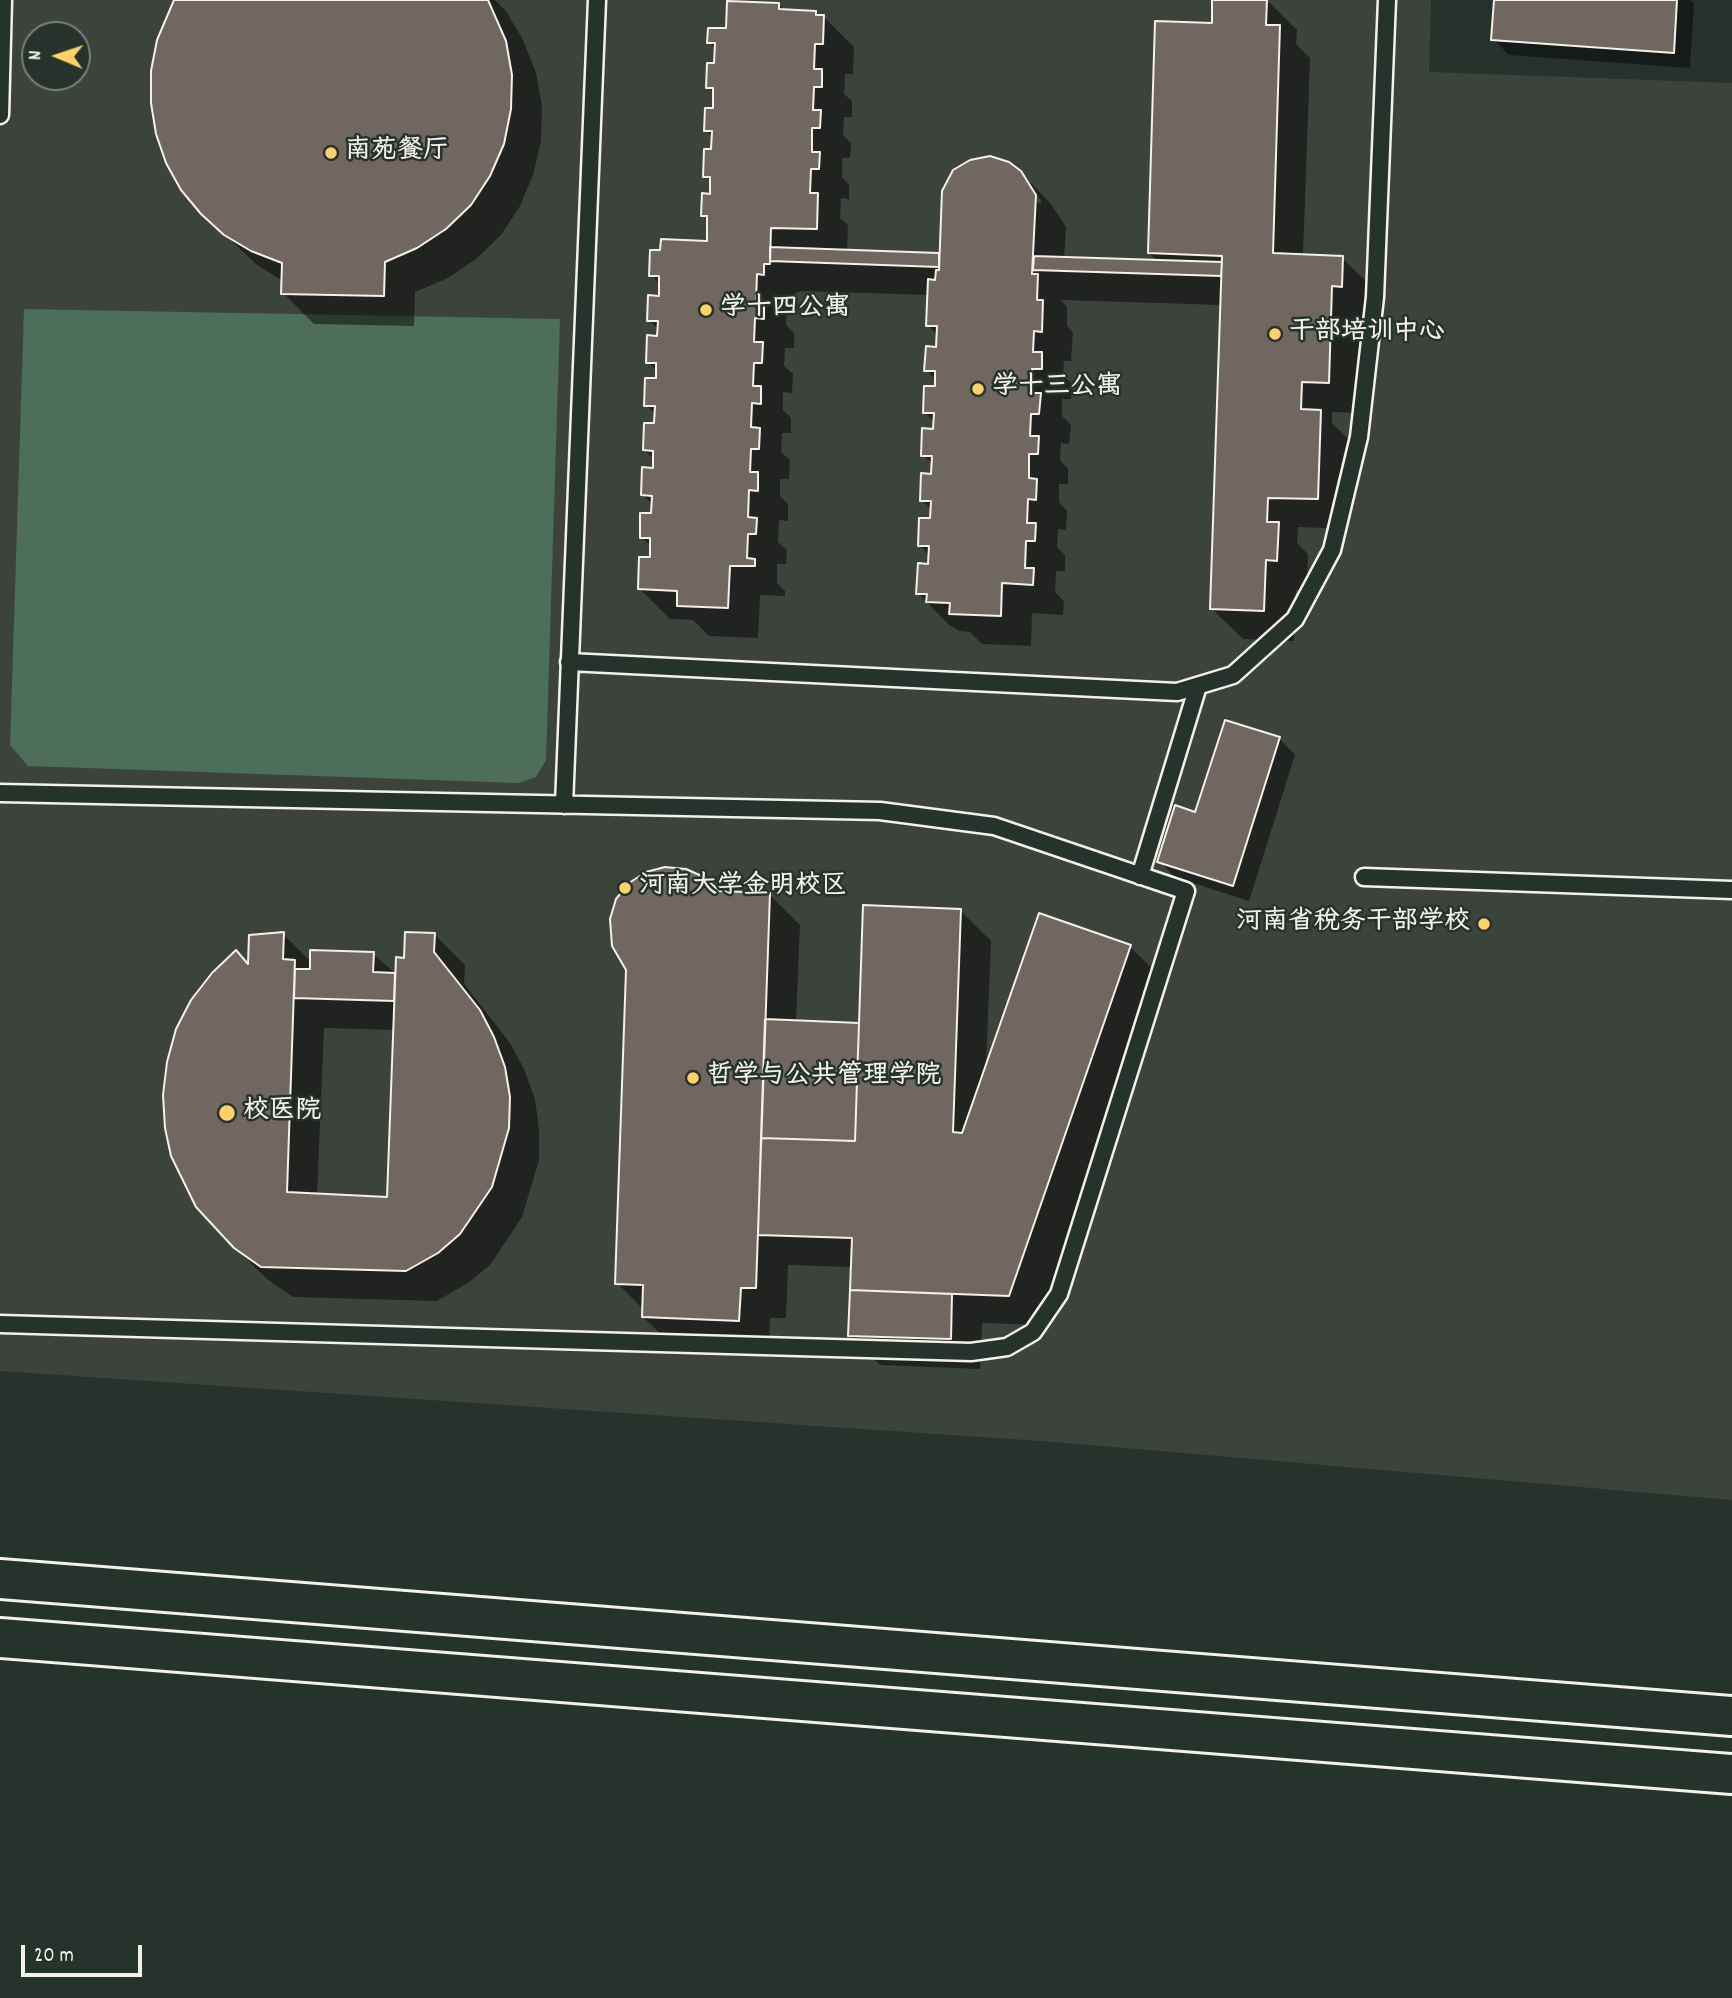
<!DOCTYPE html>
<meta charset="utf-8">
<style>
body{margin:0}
#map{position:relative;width:1732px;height:1998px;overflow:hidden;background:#26332d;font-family:Dekko,sans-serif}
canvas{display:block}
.north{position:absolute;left:21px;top:21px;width:70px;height:70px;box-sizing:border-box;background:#26332d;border:2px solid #787f78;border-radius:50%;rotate:272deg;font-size:19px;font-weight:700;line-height:28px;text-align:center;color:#f4f1e8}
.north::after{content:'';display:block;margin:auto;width:24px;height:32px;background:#ffd166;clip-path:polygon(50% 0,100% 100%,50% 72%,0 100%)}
.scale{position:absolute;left:21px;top:1945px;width:121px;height:32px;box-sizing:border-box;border:4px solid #f4f1e8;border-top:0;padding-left:9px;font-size:21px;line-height:24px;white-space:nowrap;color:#f4f1e8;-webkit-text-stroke:5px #26332d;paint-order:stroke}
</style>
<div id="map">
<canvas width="1732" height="1998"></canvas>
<div class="north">N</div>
<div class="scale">20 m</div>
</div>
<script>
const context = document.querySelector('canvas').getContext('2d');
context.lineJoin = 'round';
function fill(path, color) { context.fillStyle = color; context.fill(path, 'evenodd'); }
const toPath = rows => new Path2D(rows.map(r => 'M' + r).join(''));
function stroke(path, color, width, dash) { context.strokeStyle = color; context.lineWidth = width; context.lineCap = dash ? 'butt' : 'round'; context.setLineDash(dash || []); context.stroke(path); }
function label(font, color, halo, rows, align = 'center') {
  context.font = font + ' Dekko,"LXGW WenKai TC",sans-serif'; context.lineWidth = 5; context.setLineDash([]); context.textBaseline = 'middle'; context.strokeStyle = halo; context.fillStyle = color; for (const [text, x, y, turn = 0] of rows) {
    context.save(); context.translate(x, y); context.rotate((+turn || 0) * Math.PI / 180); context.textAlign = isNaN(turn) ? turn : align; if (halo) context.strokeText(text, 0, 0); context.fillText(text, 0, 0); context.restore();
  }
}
const built = toPath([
 [0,0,1431,0,1429,72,1732,83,1732,1500,1055,1442,0,1371],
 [35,35,77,35,77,77,35,77]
]);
const green = toPath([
 [24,309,560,319,546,760,536,777,519,783,28,766,10,745]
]);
const shadow = toPath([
 [176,0,495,0,506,11,523,40,536,73,542,106,541,141,533,175,520,206,501,235,476,259,448,278,415,292,414,326,314,324,283,293,283,281,257,265,202,213],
 [1214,0,1267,0,1297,30,1296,44,1310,58,1303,256,1342,258,1373,288,1372,316,1362,316,1359,413,1332,412,1332,423,1351,442,1348,529,1298,527,1297,543,1308,554,1307,590,1296,590,1294,641,1243,639,1212,609,1222,305,1061,300,1067,307,1067,326,1073,332,1071,361,1064,361,1063,375,1072,384,1071,399,1062,399,1062,416,1071,425,1069,444,1061,443,1060,460,1068,469,1068,484,1059,484,1059,502,1067,511,1066,530,1058,529,1057,547,1065,555,1065,571,1056,571,1055,592,1064,601,1063,615,1032,613,1031,646,982,644,970,632,959,631,948,624,918,593,930,556,919,545,932,520,932,510,922,500,933,476,934,465,923,455,935,431,935,423,925,412,936,380,926,370,938,348,938,336,928,325,929,295,801,291,794,294,794,304,787,304,786,325,794,333,794,348,785,348,784,366,793,374,792,393,783,392,783,410,791,418,791,433,782,433,781,452,790,460,789,479,780,479,780,496,788,504,788,521,779,520,778,542,787,550,786,564,777,564,777,583,785,591,785,596,760,595,758,638,709,636,693,620,670,619,640,589,651,559,652,547,641,537,653,515,653,505,643,495,654,470,655,460,644,450,656,425,656,415,646,405,658,372,648,362,659,330,649,320,660,298,661,285,651,275,708,243,709,221,703,215,711,195,712,183,705,176,713,151,713,137,706,130,714,110,715,94,708,87,716,65,716,50,709,42,779,5,786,11,816,12,824,17,854,47,853,74,845,74,844,94,852,101,852,117,844,117,843,135,851,143,850,158,842,158,842,177,849,185,849,199,841,198,840,218,848,225,847,252,941,255,1020,172,1051,204,1066,227,1064,259,1158,262,1149,253,1213,25],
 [1030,190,1034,190,1042,202,1039,204],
 [1496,0,1691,0,1694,3,1690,68,1509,55,1493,39],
 [1279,738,1295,755,1249,901,1175,877,1159,861,1196,814],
 [718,892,769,894,800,925,796,1022,861,1024,960,910,991,941,986,1066,1040,915,1130,947,1161,977,1040,1325,982,1323,980,1369,880,1365,850,1335,852,1267,788,1265,786,1318,770,1318,769,1351,674,1347,643,1317,644,1310,617,1283,628,970,619,958,611,932,618,900],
 [283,934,312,963,373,954,397,975,406,960,435,935,465,965,464,984,510,1043,524,1069,535,1099,539,1129,539,1160,522,1217,490,1265,468,1283,437,1301,293,1297,267,1279,235,1247,250,966],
 [324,1028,395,1030,389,1199,317,1196]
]);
const building = toPath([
 [174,0,488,0,506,41,512,75,511,109,504,144,490,176,471,205,446,229,417,248,385,262,384,296,281,294,282,263,251,251,224,235,201,214,181,190,166,163,156,134,151,103,151,71,157,40,174,0],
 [1212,0,1267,0,1266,25,1280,25,1273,253,1343,256,1342,287,1332,286,1329,383,1302,382,1301,409,1321,410,1318,499,1268,498,1267,522,1279,522,1277,561,1266,560,1264,611,1210,609,1222,256,1148,253,1155,21,1212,23,1212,0],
 [1494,0,1677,0,1674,53,1491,40,1494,0],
 [727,1,779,3,779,9,816,11,816,15,824,15,823,44,815,44,814,69,822,69,822,87,814,87,813,110,821,110,820,128,812,128,812,152,820,152,819,169,811,169,810,193,818,193,817,229,771,228,770,264,764,264,764,275,757,274,756,301,764,301,764,319,755,318,754,342,763,342,762,363,754,363,753,386,761,386,761,404,752,403,751,427,760,428,759,449,751,449,750,472,758,472,758,491,749,490,748,517,757,518,756,534,748,534,747,558,755,559,755,566,730,566,728,608,677,606,677,591,638,589,639,557,650,557,650,538,640,538,640,513,651,513,652,496,641,495,642,467,653,468,653,451,643,450,644,423,654,423,655,406,644,406,645,378,656,378,656,363,646,363,647,335,657,336,658,321,647,321,648,295,659,296,659,276,649,276,650,250,660,250,661,239,707,241,707,216,701,216,702,193,710,194,710,177,703,177,704,149,711,149,712,131,704,131,705,108,713,108,713,88,706,88,707,63,714,63,715,43,707,43,708,28,726,28,727,1],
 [990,156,1009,162,1021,171,1036,195,1032,274,1038,274,1037,300,1043,300,1042,332,1034,331,1033,352,1042,352,1042,369,1032,369,1031,393,1041,393,1039,414,1031,414,1030,436,1039,436,1038,454,1029,454,1029,478,1037,479,1036,500,1028,499,1027,523,1036,523,1035,541,1026,541,1025,568,1034,568,1033,585,1002,583,1001,616,949,614,950,603,926,602,927,594,916,594,918,563,928,564,929,546,918,546,919,518,930,518,931,501,920,501,921,473,931,474,932,456,921,456,922,428,933,429,934,413,923,413,924,386,935,386,935,371,924,371,926,346,936,347,937,326,926,326,928,279,935,280,936,270,939,270,942,191,953,170,970,160,990,156],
 [770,247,939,253,939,267,770,261,770,247],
 [1034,256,1222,262,1221,276,1033,270,1034,256],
 [1225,720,1280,737,1233,886,1157,862,1175,805,1195,812,1225,720],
 [665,867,686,869,704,877,719,891,770,893,756,1288,741,1288,739,1321,642,1317,643,1285,615,1284,626,970,612,946,610,919,616,899,629,883,646,872,665,867],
 [863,905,961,909,953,1132,962,1133,1039,913,1131,945,1009,1296,850,1290,852,1238,758,1235,761,1138,855,1141,863,905],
 [284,932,283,959,295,960,287,1192,387,1197,396,957,404,958,405,932,435,933,434,952,480,1010,494,1037,505,1067,510,1097,509,1128,492,1187,460,1234,438,1253,406,1271,261,1267,234,1248,196,1207,171,1156,165,1128,163,1095,167,1062,176,1029,191,1000,212,973,236,950,248,964,249,935,284,932],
 [310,950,374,952,373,972,395,973,394,1001,294,998,295,969,310,969,310,950],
 [765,1019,859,1023,855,1141,761,1138,765,1019],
 [850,1290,952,1294,951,1339,848,1336,850,1290]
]);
const lane = toPath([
 [0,115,3,0],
 [569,662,1177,692,1233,675,1295,619,1332,550,1359,437,1375,297,1387,0],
 [0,793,880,811,994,826,1186,891,1059,1294,1033,1332,1007,1347,971,1352,0,1324],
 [564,805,597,0],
 [1140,876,1198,686],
 [1364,877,1732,890]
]);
const primary = toPath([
 [0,1579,1732,1716],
 [0,1638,1732,1774]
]);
const markers = [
 [331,153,7,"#ffd166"],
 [706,310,7,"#ffd166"],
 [1275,334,7,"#ffd166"],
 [978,389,7,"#ffd166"],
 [625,888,7,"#ffd166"],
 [1484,924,7,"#ffd166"],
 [693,1078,7,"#ffd166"],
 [227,1113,9,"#ffd166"]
];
const poiNames = [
 ["南苑餐厅",345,153],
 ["学十四公寓",720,310],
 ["干部培训中心",1289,334],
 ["学十三公寓",992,389],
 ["河南大学金明校区",639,888],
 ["河南省税务干部学校",1470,924,"right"],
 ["哲学与公共管理学院",707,1078],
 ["校医院",243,1113]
];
fill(built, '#3c433c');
fill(green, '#4d6e58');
fill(shadow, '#0007');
fill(building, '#706860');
stroke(building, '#f4f1e8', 2);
stroke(lane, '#f4f1e8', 21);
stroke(primary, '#f4f1e8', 44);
stroke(lane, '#26332d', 16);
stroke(primary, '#26332d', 38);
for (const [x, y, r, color] of markers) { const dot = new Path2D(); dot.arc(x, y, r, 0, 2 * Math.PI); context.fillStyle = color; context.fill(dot); stroke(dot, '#26332d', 2.5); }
label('bold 26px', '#f4f1e8', '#26332d', poiNames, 'left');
</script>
